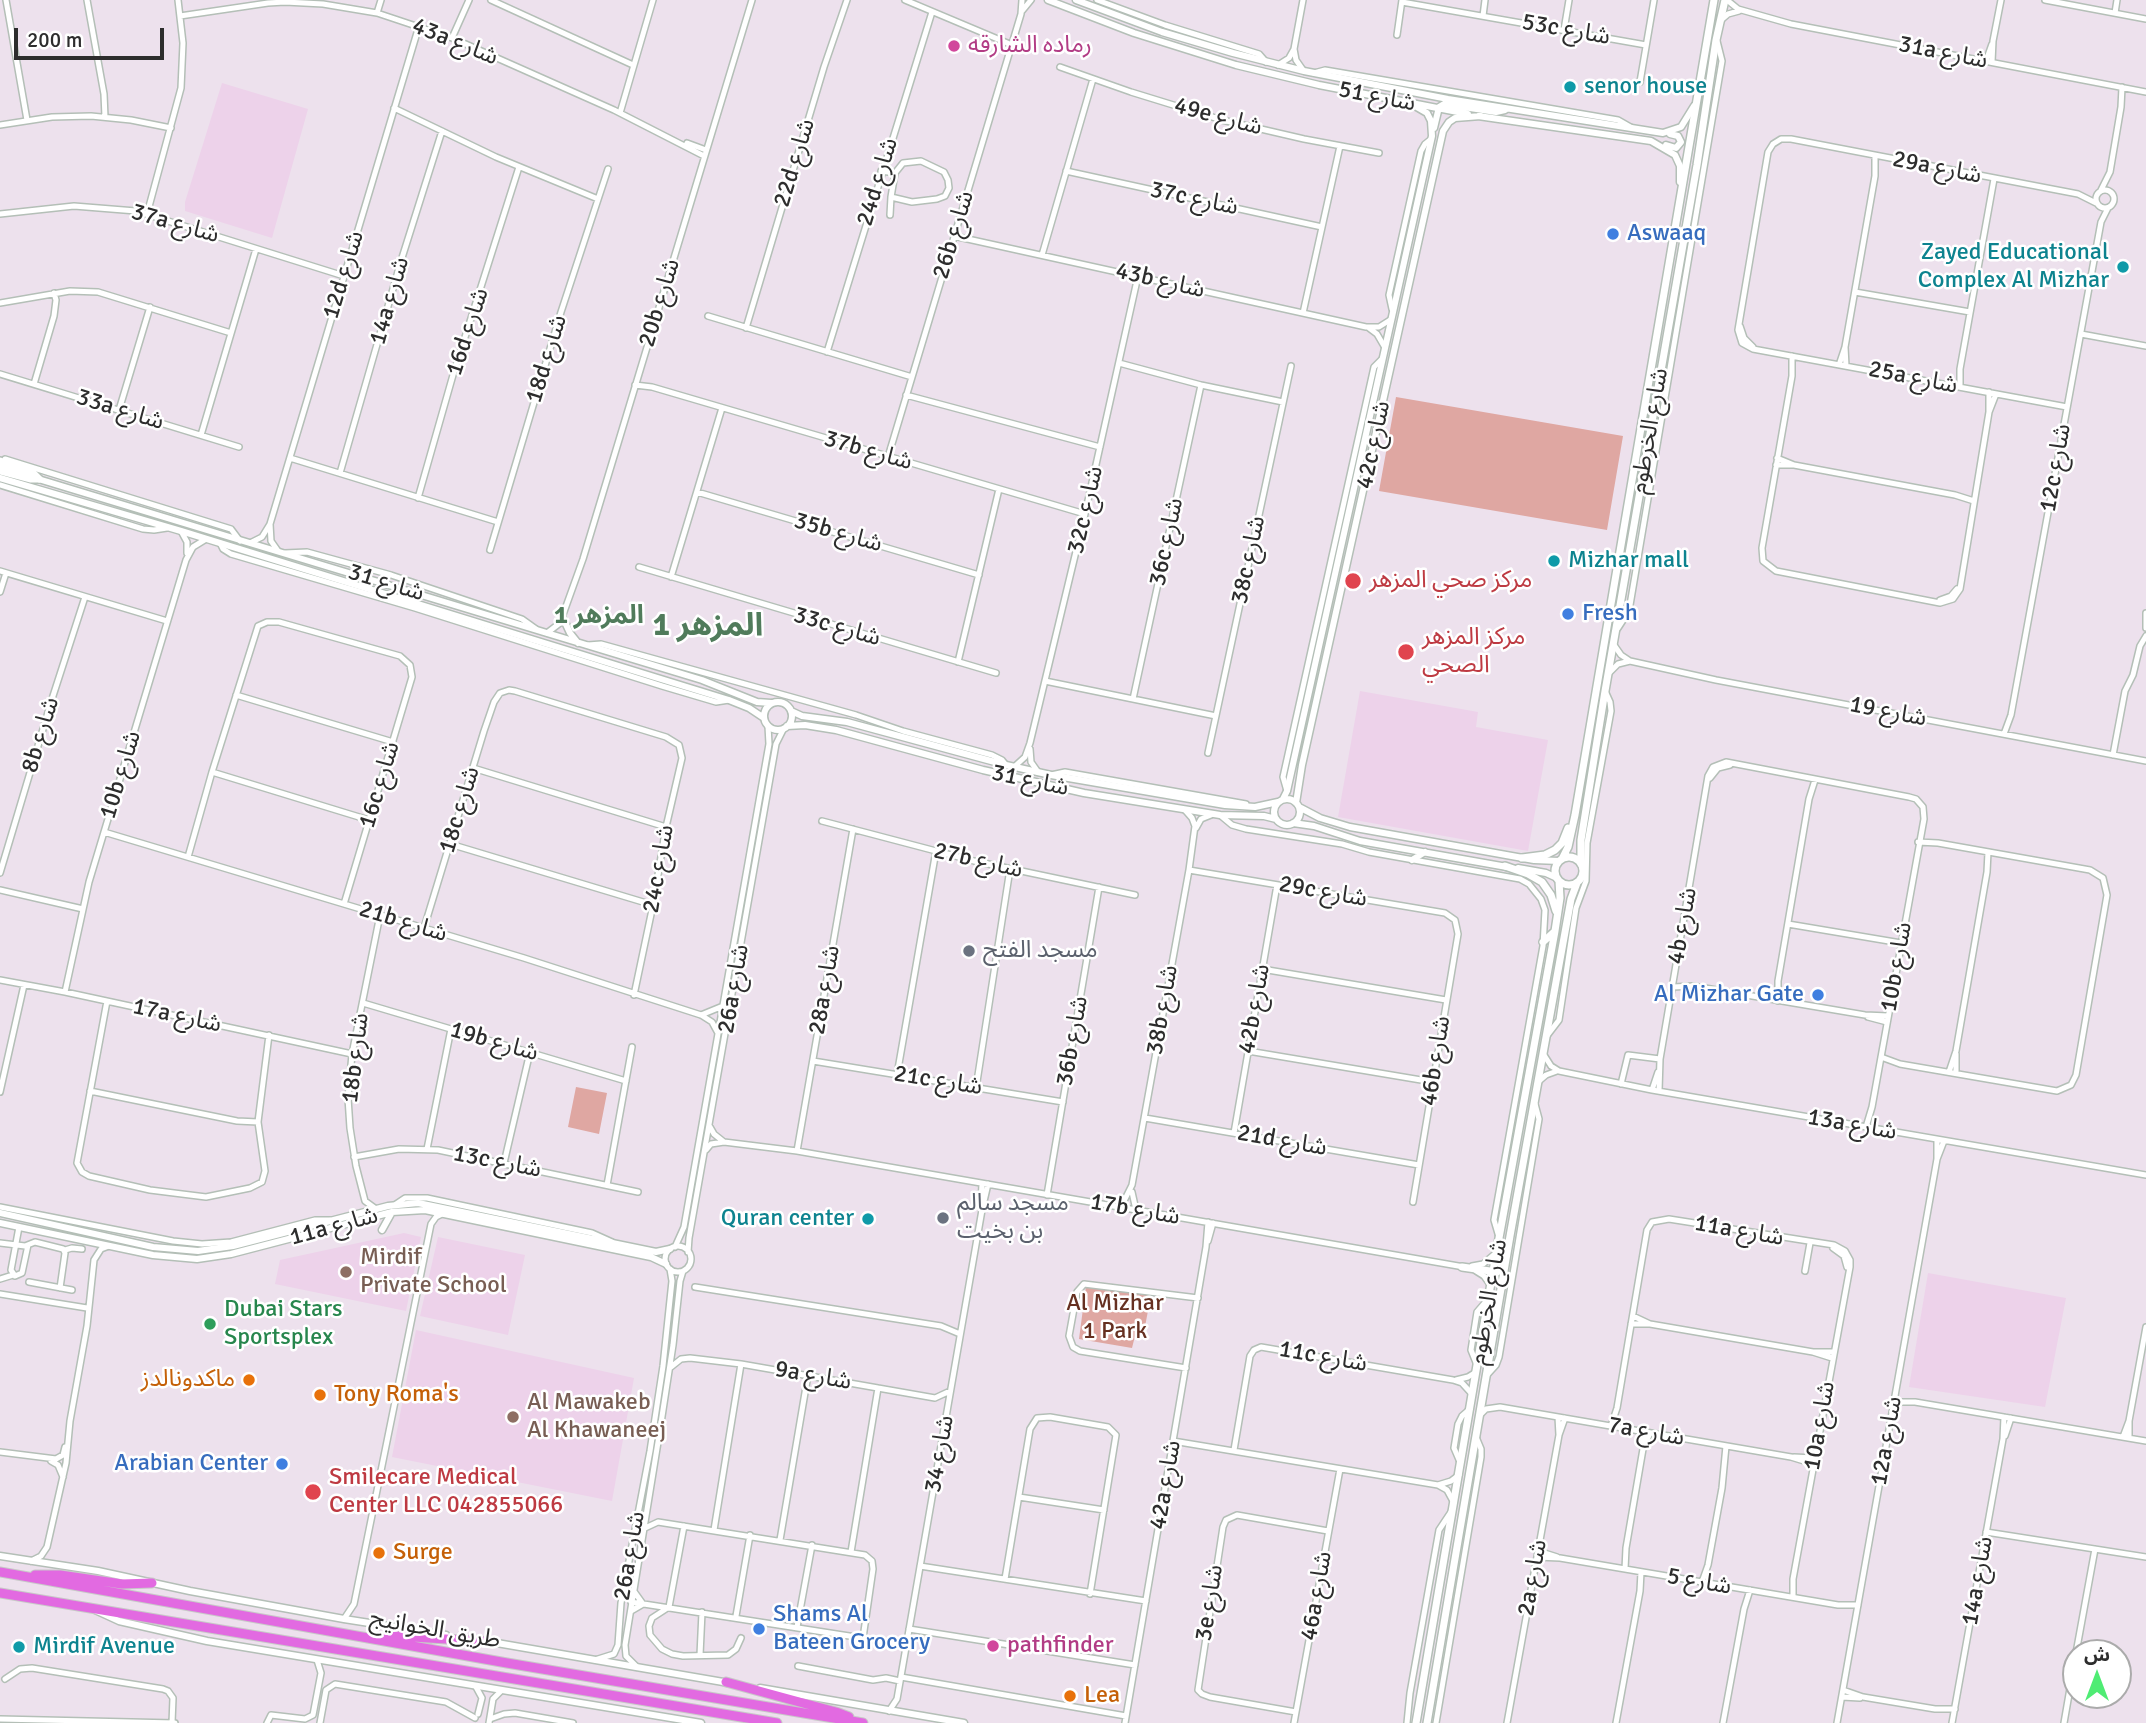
<!DOCTYPE html>
<meta charset="utf-8">
<style>
body{margin:0}
#map{position:relative;width:2146px;height:1723px;overflow:hidden;background:#ede1ed;font-family:Signika,"Noto Sans Arabic",sans-serif}
canvas{display:block}
.north{position:absolute;left:2062px;top:1639px;width:70px;height:70px;box-sizing:border-box;background:#fff;border:2px solid #ababab;border-radius:50%;rotate:0deg;font-size:19px;font-weight:700;line-height:28px;text-align:center;color:#2d2d2d}
.north::after{content:'';display:block;margin:auto;width:24px;height:32px;background:#4fec74;clip-path:polygon(50% 0,100% 100%,50% 72%,0 100%)}
.scale{position:absolute;left:14px;top:28px;width:150px;height:32px;box-sizing:border-box;border:4px solid #2d2d2d;border-top:0;padding-left:9px;font-size:21px;line-height:24px;white-space:nowrap;color:#2d2d2d;-webkit-text-stroke:5px #fff;paint-order:stroke}
</style>
<div id="map">
<canvas width="2146" height="1723"></canvas>
<div class="north">ش</div>
<div class="scale">200 m</div>
</div>
<script>
const context = document.querySelector('canvas').getContext('2d');
context.lineJoin = 'round';
function fill(path, color) { context.fillStyle = color; context.fill(path, 'evenodd'); }
const toPath = rows => new Path2D(rows.map(r => 'M' + r).join(''));
function stroke(path, color, width, dash) { context.strokeStyle = color; context.lineWidth = width; context.lineCap = dash ? 'butt' : 'round'; context.setLineDash(dash || []); context.stroke(path); }
function label(font, color, halo, rows, align = 'center') {
  context.font = font + ' Signika,"Noto Sans Arabic",sans-serif'; context.lineWidth = 5; context.setLineDash([]); context.textBaseline = 'middle'; context.strokeStyle = halo; context.fillStyle = color; for (const [text, x, y, turn = 0] of rows) {
    context.save(); context.translate(x, y); context.rotate((+turn || 0) * Math.PI / 180); context.textAlign = isNaN(turn) ? turn : align; if (halo) context.strokeText(text, 0, 0); context.fillText(text, 0, 0); context.restore();
  }
}
const education = toPath([
 [222,83,308,109,272,238,185,211,185,202],
 [1360,691,1478,712,1476,727,1548,740,1528,851,1338,817],
 [404,1233,421,1237,406,1311,275,1284,280,1260],
 [438,1237,525,1255,508,1335,420,1316],
 [1928,1273,2066,1298,2045,1407,1909,1387],
 [416,1330,634,1378,612,1501,392,1457]
]);
const green = toPath([
 [1396,397,1623,436,1607,530,1379,491],
 [576,1087,607,1093,599,1134,568,1127],
 [1086,1286,1151,1295,1143,1337,1135,1336,1132,1348,1079,1339]
]);
const minor = toPath([
 [6,0,27,120],
 [87,0,104,94,105,117],
 [491,0,633,65],
 [905,0,1012,45],
 [1097,0,1165,25,1259,54,1266,62],
 [1727,0,1738,9,1791,24,2146,92],
 [2045,0,2146,19],
 [1402,2,1646,45],
 [1022,11,1031,0],
 [377,13,381,0],
 [2115,13,2117,0],
 [180,16,268,3,285,2,323,4,377,13,452,38,614,110,704,156],
 [1483,16,1485,0],
 [1721,20,1728,14,1739,11],
 [1564,30,1569,0],
 [1397,35,1402,0],
 [452,38,469,0],
 [1986,61,1992,44],
 [1992,62,1993,41,2001,0],
 [1278,65,1289,58,1294,49],
 [1060,67,1131,92,1222,120,1304,139,1379,153],
 [1303,70,1296,60,1294,49,1303,0],
 [1314,73,1325,70,1618,120,1632,128],
 [1640,82,1654,0],
 [394,108,496,157,598,199],
 [620,113,653,0],
 [0,125,52,117,91,116,131,120,171,128],
 [687,143,706,150],
 [881,171,895,173,903,163,921,161,944,172,948,180,949,188,945,196,937,199,912,202,891,197,890,215],
 [1066,171,1322,227],
 '2096 199a9 9 0 1 1 18 0a9 9 0 1 1-18 0Z',
 [2101,190,2110,172,2121,107,2122,87],
 [891,197,895,173],
 [0,214,74,206,136,211,344,276],
 [147,214,181,88,183,43,178,0],
 [954,236,1366,327,1379,327,1390,320],
 [1042,255,1093,79],
 [1855,292,1970,312],
 [0,303,70,291,98,292,231,333],
 [1392,309,1389,295,1421,151,1425,144,1430,140],
 [1303,313,1340,146],
 [708,316,912,377],
 [1740,326,1744,338,1753,347],
 [746,328,824,67,847,0],
 [1369,328,1377,334,1384,346],
 [2081,334,2146,346],
 [827,352,932,12],
 [1792,356,1792,376,1762,548,1763,561,1776,571,1940,603,1953,599,1960,589,1989,412,1996,394],
 [1119,363,1201,385,1283,402],
 [1839,365,1845,347],
 [1846,366,1845,347,1875,176,1875,156],
 [0,374,239,447],
 [34,384,54,316,56,300,54,293],
 [635,385,652,387,1085,514],
 [1960,387,1960,369,1994,179],
 [1989,392,1989,412],
 [906,395,1100,447],
 [2067,407,1753,349,1742,343,1738,330,1768,152,1773,144,1781,139,1791,139,2078,194,2096,203],
 [119,410,150,307],
 [201,435,256,249],
 [888,457,1021,14,1022,0],
 [290,458,498,522],
 [1777,458,1794,465],
 [5,459,231,529,240,541],
 [1776,465,1794,465,1955,495,1974,501],
 [340,473,401,261,442,131],
 [0,485,143,529,154,530,167,528],
 [697,492,979,575],
 [418,498,453,375,519,167],
 [181,531,187,542,187,553],
 [220,543,223,549,231,554,415,608,662,686,716,702,729,700],
 [250,543,262,537,270,524],
 [490,550,561,312,608,169],
 [278,551,271,541,270,524,419,26],
 [285,553,307,552,391,575,522,619,536,629],
 [639,567,996,673],
 [0,571,167,621],
 [671,577,722,408],
 [0,592,6,573],
 [1940,600,1951,596,1957,589],
 [2146,613,2146,628],
 [1618,628,1629,611,1722,61,1717,41],
 [547,633,560,623,583,559,752,0],
 [588,645,601,644,856,715,903,731,992,755,1002,760,1006,765],
 [1614,645,1621,655,1630,661,1716,680,2146,761],
 [958,662,999,489],
 [1610,672,1618,664,1630,661],
 [1045,681,1216,716],
 [236,695,393,742],
 [1133,699,1201,385],
 [2004,734,2011,715,2101,222,2108,208],
 [1030,749,1031,762,1038,772],
 [1208,753,1291,366],
 [2113,755,2125,691,2133,675,2140,646,2146,636],
 [1014,767,1025,757,1030,743,1085,514,1138,276],
 [473,768,666,827],
 [212,772,369,820],
 [1051,775,1065,772,1246,804],
 [1710,778,1718,768,1730,765],
 [1287,791,1283,777,1374,367,1381,360],
 [1220,815,1232,825,1246,829,1342,844,1369,852,1520,879,1529,884,1541,899,1545,910,1543,946,1494,1220,1499,1237],
 [822,821,974,861,1135,895],
 [1196,828,1201,819,1211,815],
 [104,832,524,958,701,1015,712,1022,718,1033],
 [450,844,653,905],
 [188,857,212,772,258,626,267,622,279,622,400,656,410,665,412,677,344,904],
 [1189,870,1445,913,1455,920,1458,934,1413,1202],
 [0,873,52,699,85,597],
 [0,890,83,909],
 [1788,924,1901,943],
 [424,928,484,731,494,702,500,693,509,690,515,691,666,737,679,745,682,758,666,827,653,905,634,995],
 [1262,969,1446,1000],
 [0,980,65,992,352,1054],
 [1673,987,1693,986,1865,1015,1888,1016],
 [65,992,89,882,186,560,193,547,206,539],
 [107,1001,77,1163,82,1172,89,1176,150,1190,206,1197,250,1188,262,1182,265,1171,258,1122,269,1035],
 [1778,1001,1778,981,1809,799,1815,780],
 [363,1003,626,1081],
 [701,1015,723,1006],
 [1868,1017,1887,1022],
 [1546,1037,1559,1020,1576,908,1586,881,1587,843,1611,711,1610,702,1605,691],
 [1248,1051,1433,1082],
 [1544,1055,1551,1066,1559,1071,1652,1090,2146,1175],
 [1881,1057,1900,1064,2057,1091,2071,1085,2076,1075,2107,895,2103,878,2090,870,1938,843,1918,842],
 [813,1061,1063,1102],
 [1949,1072,1956,1051,1987,872,1988,852],
 [1956,1073,1956,1054],
 [897,1075,936,851],
 [1539,1081,1546,1075,1557,1071],
 [1621,1084,1628,1055,1660,1059],
 [976,1088,1010,869],
 [1652,1090,1658,1072],
 [90,1091,237,1121,258,1122],
 [1659,1091,1660,1059,1708,776,1713,767,1726,762,1909,797,1916,799,1923,807,1924,819,1872,1107,1866,1127],
 [0,1092,24,985],
 [1145,1118,1419,1165],
 [710,1127,714,1134,724,1142],
 [1234,1133,1277,885],
 [427,1149,451,1029],
 [706,1150,711,1144,724,1142,797,1151,1464,1267],
 [797,1151,853,829],
 [354,1157,399,1149,438,1150,638,1192],
 [1937,1159,1944,1141],
 [504,1163,530,1052],
 [607,1185,632,1047],
 [1132,1192,1136,1210],
 [1047,1195,1099,887],
 [981,1203,982,1184],
 [396,1204,405,1198,427,1198,592,1233,612,1242],
 [0,1207,173,1241,202,1244,231,1242,315,1220,330,1220],
 [1121,1207,1132,1185,1189,870,1195,826,1192,818,1185,810],
 [376,1209,365,1201,356,1166,350,1128,348,1098,352,1054,380,915],
 [19,1227,11,1270,15,1276,22,1273,28,1245],
 [1208,1241,1213,1223],
 [0,1243,25,1246,35,1242,63,1249,65,1253,60,1288],
 '665 1259a13 13 0 1 1 26 0a13 13 0 1 1-26 0Z',
 [675,1247,684,1227,769,744,768,726],
 [1833,1248,1844,1256,1847,1267],
 [65,1250,72,1248,82,1249],
 [688,1252,689,1238,776,744,784,728],
 [1472,1266,1483,1264,1496,1253],
 [1476,1271,1484,1276,1491,1286],
 [1805,1271,1810,1243],
 [0,1279,13,1275],
 [29,1282,72,1290],
 [695,1287,941,1326,960,1334],
 [0,1294,87,1308],
 [1633,1316,1650,1324],
 [1631,1324,1650,1324,1813,1352,1833,1352],
 [1813,1352,1832,1358],
 [1477,1365,1471,1350,1477,1312,1489,1298],
 [671,1367,681,1359,690,1358,741,1364,935,1398,950,1391],
 [1186,1368,1080,1351,1073,1347,1069,1336,1077,1292,1084,1284,1198,1298],
 [1486,1376,1496,1365,1499,1357,1539,1119,1535,1104],
 [1456,1380,1468,1377,1476,1372],
 [1893,1402,1915,1402,2146,1441],
 [1479,1416,1486,1409,1500,1407,1791,1457,1814,1464],
 [1558,1417,1559,1435],
 [1611,1426,1617,1408,1647,1230,1652,1222,1669,1219,1834,1245,1845,1251,1850,1260,1850,1267,1793,1579,1793,1597],
 [2005,1436,2011,1418],
 [2123,1437,2129,1421,2146,1327],
 [2129,1438,2129,1421],
 [1173,1441,1438,1485,1447,1490,1453,1501],
 [1643,1449,1650,1433],
 [1234,1450,1250,1356,1254,1350,1261,1347,1453,1380,1462,1383,1472,1394],
 [0,1452,56,1459,63,1455,65,1447],
 [1794,1457,1814,1458],
 [51,1461,58,1465,63,1477],
 [1460,1462,1454,1448,1458,1424,1462,1416,1470,1409],
 [1438,1485,1451,1481,1459,1475],
 [1019,1497,1104,1510],
 [684,1526,669,1607,652,1618,649,1626,650,1635,662,1649,672,1654,683,1656,728,1655,736,1649,741,1638],
 [643,1529,658,1522,865,1555,872,1561,873,1569,863,1638],
 [714,1530,741,1364],
 [1986,1532,2146,1557],
 [780,1540,808,1375],
 [1538,1551,1557,1557],
 [851,1552,878,1388],
 [1537,1557,1560,1558,1838,1605,1858,1605],
 [31,1561,41,1556,47,1547,66,1463,70,1421,87,1326,94,1260,101,1249,109,1246],
 [920,1566,1146,1601],
 [1625,1569,1626,1548,1643,1449,1643,1431],
 [1005,1579,1030,1429,1037,1418,1050,1417,1108,1427,1116,1435,1090,1594],
 [1702,1582,1708,1565,1722,1488,1726,1446],
 [631,1602,907,1645],
 [631,1611,643,1604,633,1590],
 [736,1616,750,1535],
 [344,1619,354,1604,431,1224,436,1217,444,1213],
 [797,1627,812,1545],
 [909,1629,1135,1665],
 [2076,1653,2095,1549],
 [700,1655,702,1612],
 [595,1660,614,1654,618,1645,621,1603,650,1451,663,1366,672,1281,670,1269],
 [798,1666,873,1680,886,1678,900,1681],
 [637,1667,626,1656,625,1645,659,1436,673,1345,680,1281,683,1271],
 [901,1677,1126,1716],
 [5,1679,20,1669,32,1668,163,1689,168,1691,173,1698,172,1723],
 [476,1687,482,1698,478,1714],
 [1843,1690,1863,1697,1935,1709,1955,1709],
 [1842,1697,1860,1698],
 [889,1711,897,1699,982,1210,988,1184],
 [1296,1712,1210,1697,1202,1694,1198,1690,1223,1527,1226,1520,1237,1515,1328,1531],
 [0,1719,175,1723],
 [490,1719,504,1714,515,1713,573,1723],
 [267,1723,271,1715,305,1719,313,1715,321,1673,317,1660],
 [320,1723,326,1690,335,1684,446,1702,475,1718],
 [489,1723,493,1699,501,1691],
 [1125,1723,1206,1247,1208,1222],
 [1294,1723,1340,1469],
 [1407,1723,1410,1693,1439,1530,1451,1512],
 [1436,1723,1481,1457,1481,1449,1476,1437],
 [1507,1723,1559,1435,1565,1418],
 [1616,1723,1640,1591,1641,1572],
 [1723,1723,1744,1609,1750,1590],
 [1837,1723,1937,1159,1937,1140],
 [1952,1723,2003,1439,2004,1417],
 [2064,1723,2076,1654]
]);
const tertiary = toPath([
 [1048,0,1134,33,1236,65,1319,85,1468,114],
 [1076,0,1162,32,1233,53,1304,71,1448,99,1663,133,1681,127,1694,106],
 [1478,116,1651,141,1675,155,1680,166,1680,182],
 [1434,128,1439,107,1444,104,1496,112,1505,110],
 [1666,145,1676,148,1681,142,1678,136,1670,134],
 [0,466,25,474],
 [0,478,181,531,729,700,749,708,764,718],
 [35,478,702,680,757,702,771,703],
 [564,620,570,633,578,643],
 '764 716a14 14 0 1 1 28 0a14 14 0 1 1-28 0Z',
 [791,711,802,716,847,722,1006,765,1051,775,1225,805,1255,807,1278,802],
 [787,726,805,725,836,730,983,770,1084,793,1220,815,1264,816,1276,819],
 '1274 812a13 13 0 1 1 26 0a13 13 0 1 1-26 0Z',
 [1283,799,1287,791,1432,136,1431,121,1427,113,1408,102],
 [1296,803,1302,765,1443,131,1449,122,1455,118,1481,116],
 [1299,807,1320,818,1350,827,1534,860,1559,861],
 [1293,823,1314,826,1360,841,1507,867],
 [1412,860,1425,852],
 [1518,868,1546,873,1557,878],
 [0,1213,153,1247,198,1251,233,1246,388,1206,418,1203,656,1252,670,1249],
 [0,1223,153,1255,197,1259,231,1254,392,1212,425,1210,651,1257,666,1264],
 [382,1230,392,1212],
 [0,1556,98,1571,190,1591,344,1619,446,1635],
 [95,1610,119,1621,207,1641,701,1723],
 [491,1642,729,1683],
 [760,1688,964,1723]
]);
const secondary = toPath([
 [0,461,33,473,39,479],
 [0,471,31,479,39,479],
 '1555 871a14 14 0 1 1 28 0a14 14 0 1 1-28 0Z',
 [1522,858,1545,855,1555,850,1562,843,1568,828],
 [1562,859,1568,847,1575,815,1714,0],
 [1581,864,1581,840,1605,691,1697,165,1716,40,1725,0],
 [1505,866,1528,874,1542,882,1551,895,1556,911],
 [1543,942,1554,932],
 [1462,1267,1497,1272],
 [1416,1723,1493,1271,1555,931,1560,898,1559,881],
 [1427,1723,1510,1236,1571,899,1577,883]
]);
const trunk = toPath([
 [0,1572,507,1663,863,1723],
 [35,1575,60,1575,122,1584,152,1583],
 [0,1593,777,1723],
 [384,1638,397,1636,494,1642],
 [726,1682,836,1712,849,1717]
]);
const markers = [
 [954,46,7,"#d1479c"],
 [1570,87,7,"#0f9aa8"],
 [1613,234,7,"#3f7fe0"],
 [2123,267,7,"#0f9aa8"],
 [1554,561,7,"#0f9aa8"],
 [1353,581,9,"#e0444e"],
 [1568,614,7,"#3f7fe0"],
 [1406,652,9,"#e0444e"],
 [969,951,7,"#6b7280"],
 [1818,995,7,"#3f7fe0"],
 [943,1218,7,"#6b7280"],
 [868,1219,7,"#0f9aa8"],
 [346,1272,7,"#8d6e63"],
 [210,1324,7,"#2e9e5b"],
 [249,1380,7,"#e8710a"],
 [320,1395,7,"#e8710a"],
 [513,1417,7,"#8d6e63"],
 [282,1464,7,"#3f7fe0"],
 [313,1492,9,"#e0444e"],
 [379,1553,7,"#e8710a"],
 [759,1629,7,"#3f7fe0"],
 [993,1646,7,"#d1479c"],
 [19,1647,7,"#0f9aa8"],
 [1070,1696,7,"#e8710a"]
];
const streetNames = [
 ["53c شارع",1566,30,10],
 ["43a شارع",455,42,22],
 ["31a شارع",1943,53,11],
 ["شارع 51",1377,97,11],
 ["49e شارع",1218,117,15],
 ["22d شارع",795,163,-73],
 ["29a شارع",1937,168,11],
 ["24d شارع",878,182,-73],
 ["37c شارع",1194,199,12],
 ["37a شارع",175,224,16],
 ["26b شارع",954,235,-73],
 ["12d شارع",344,275,-73],
 ["43b شارع",1160,281,13],
 ["14a شارع",390,301,-74],
 ["20b شارع",660,303,-73],
 ["16d شارع",468,332,-72],
 ["18d شارع",547,359,-73],
 ["25a شارع",1913,378,11],
 ["33a شارع",120,410,17],
 ["شارع الخرطوم",1650,431,-80],
 ["42c شارع",1374,445,-78],
 ["37b شارع",868,451,16],
 ["12c شارع",2056,468,-80],
 ["32c شارع",1086,510,-77],
 ["35b شارع",838,533,16],
 ["36c شارع",1167,542,-78],
 ["38c شارع",1249,560,-78],
 ["شارع 31",386,583,17],
 ["33c شارع",837,627,16],
 ["شارع 19",1888,712,11],
 ["8b شارع",41,735,-73],
 ["10b شارع",121,775,-73],
 ["شارع 31",1030,781,12],
 ["16c شارع",380,785,-73],
 ["18c شارع",460,810,-73],
 ["27b شارع",978,861,13],
 ["24c شارع",659,869,-80],
 ["29c شارع",1323,892,10],
 ["21b شارع",403,922,17],
 ["4b شارع",1683,926,-80],
 ["10b شارع",1897,967,-80],
 ["26a شارع",734,989,-80],
 ["28a شارع",825,990,-80],
 ["42b شارع",1255,1009,-80],
 ["38b شارع",1163,1010,-80],
 ["17a شارع",177,1016,12],
 ["36b شارع",1073,1041,-80],
 ["19b شارع",494,1042,16],
 ["18b شارع",356,1058,-83],
 ["46b شارع",1436,1061,-81],
 ["21c شارع",938,1081,9],
 ["13a شارع",1852,1125,10],
 ["21d شارع",1282,1141,10],
 ["13c شارع",497,1162,11],
 ["17b شارع",1135,1210,10],
 ["11a شارع",334,1227,-15],
 ["11a شارع",1739,1231,10],
 ["شارع الخرطوم",1489,1302,-80],
 ["11c شارع",1323,1357,10],
 ["9a شارع",813,1376,10],
 ["10a شارع",1820,1426,-80],
 ["7a شارع",1646,1432,10],
 ["12a شارع",1887,1441,-80],
 ["شارع 34",940,1454,-80],
 ["42a شارع",1166,1485,-80],
 ["26a شارع",630,1556,-80],
 ["2a شارع",1533,1578,-80],
 ["14a شارع",1978,1581,-80],
 ["شارع 5",1699,1582,10],
 ["46a شارع",1317,1596,-80],
 ["3e شارع",1210,1603,-81],
 ["طريق الخوانيج",435,1630,10]
];
const hotelNames = [
 ["رماده الشارقه",968,46],
 ["pathfinder",1007,1646]
];
const cultureNames = [
 ["senor house",1584,87],
 ["Zayed Educational",2109,253,"right"],
 ["Complex Al Mizhar",2109,281,"right"],
 ["Mizhar mall",1568,561],
 ["Quran center",854,1219,"right"],
 ["Mirdif Avenue",33,1647]
];
const shopNames = [
 ["Aswaaq",1627,234],
 ["Fresh",1582,614],
 ["Al Mizhar Gate",1804,995,"right"],
 ["Arabian Center",268,1464,"right"],
 ["Shams Al",773,1615],
 ["Bateen Grocery",773,1643]
];
const healthNames = [
 ["مركز صحي المزهر",1369,581],
 ["مركز المزهر",1422,638],
 ["الصحي",1422,666],
 ["Smilecare Medical",329,1478],
 ["Center LLC 042855066",329,1506]
];
const worshipNames = [
 ["مسجد الفتح",983,951],
 ["مسجد سالم",957,1204],
 ["بن بخيت",957,1232]
];
const educationNames = [
 ["Mirdif",360,1258],
 ["Private School",360,1286],
 ["Al Mawakeb",527,1403],
 ["Al Khawaneej",527,1431]
];
const parkNames = [
 ["Al Mizhar",1115,1304],
 ["1 Park",1115,1332]
];
const leisureNames = [
 ["Dubai Stars",224,1310],
 ["Sportsplex",224,1338]
];
const foodNames = [
 ["ماكدونالدز",235,1380,"right"],
 ["Tony Roma's",334,1395],
 ["Surge",393,1553],
 ["Lea",1084,1696]
];
const neighbourhoodNames = [
 ["المزهر 1",599,616]
];
const districtNames = [
 ["المزهر 1",708,627]
];
fill(education, '#edd2ea');
fill(green, '#dfa7a2');
stroke(minor, '#b4bfb7', 8);
stroke(tertiary, '#b4bfb7', 9);
stroke(secondary, '#b4bfb7', 10);
stroke(trunk, '#c8c8c8', 11);
stroke(minor, '#fff', 5);
stroke(tertiary, '#fff', 6);
stroke(secondary, '#fff', 7);
stroke(trunk, '#e26ae1', 9);
for (const [x, y, r, color] of markers) { const dot = new Path2D(); dot.arc(x, y, r, 0, 2 * Math.PI); context.fillStyle = color; context.fill(dot); stroke(dot, '#fff', 2.5); }
label('24px', '#2d2d2d', '#fff', streetNames);
label('24px', '#b23c85', '#fff', hotelNames, 'left');
label('24px', '#0d838f', '#fff', cultureNames, 'left');
label('24px', '#366cbe', '#fff', shopNames, 'left');
label('24px', '#be3a42', '#fff', healthNames, 'left');
label('24px', '#5b616d', '#fff', worshipNames, 'left');
label('24px', '#785e54', '#fff', educationNames, 'left');
label('24px', '#663021', '#fff', parkNames);
label('24px', '#27864d', '#fff', leisureNames, 'left');
label('24px', '#c56008', '#fff', foodNames, 'left');
label('bold 26px', '#507b5b', '#fff', neighbourhoodNames);
label('bold 32px', '#507b5b', '#fff', districtNames);
</script>
